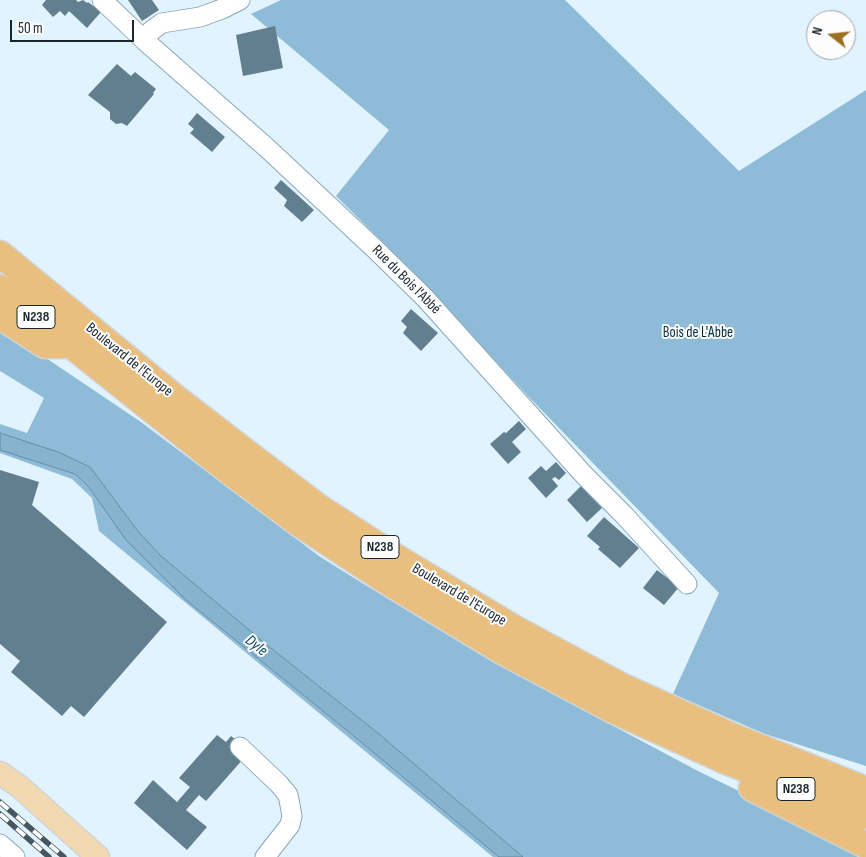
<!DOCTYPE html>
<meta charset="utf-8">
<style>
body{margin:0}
#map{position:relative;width:866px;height:857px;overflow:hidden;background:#e0f3fe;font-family:"Sofia Sans Condensed",sans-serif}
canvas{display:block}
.north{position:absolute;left:806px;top:10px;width:50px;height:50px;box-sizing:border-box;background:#fdfdfd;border:1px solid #a2a7aa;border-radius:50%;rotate:286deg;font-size:14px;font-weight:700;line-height:20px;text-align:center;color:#1a262d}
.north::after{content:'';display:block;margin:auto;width:18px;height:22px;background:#9d7021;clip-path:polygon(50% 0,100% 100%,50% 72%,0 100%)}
.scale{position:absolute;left:10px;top:20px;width:124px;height:22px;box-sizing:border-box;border:2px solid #1a262d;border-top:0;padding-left:6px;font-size:15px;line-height:18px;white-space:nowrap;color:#1a262d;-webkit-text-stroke:4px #fdfdfd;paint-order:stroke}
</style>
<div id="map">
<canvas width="866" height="857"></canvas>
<div class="north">N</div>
<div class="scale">50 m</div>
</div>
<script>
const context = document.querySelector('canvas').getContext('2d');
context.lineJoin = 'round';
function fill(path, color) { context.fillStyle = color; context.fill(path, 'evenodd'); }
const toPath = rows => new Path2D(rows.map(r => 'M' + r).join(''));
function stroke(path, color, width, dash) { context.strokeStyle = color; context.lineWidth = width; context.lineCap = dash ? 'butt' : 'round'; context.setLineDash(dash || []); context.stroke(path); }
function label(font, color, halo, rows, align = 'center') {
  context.font = font + ' "Sofia Sans Condensed",sans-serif'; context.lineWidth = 4; context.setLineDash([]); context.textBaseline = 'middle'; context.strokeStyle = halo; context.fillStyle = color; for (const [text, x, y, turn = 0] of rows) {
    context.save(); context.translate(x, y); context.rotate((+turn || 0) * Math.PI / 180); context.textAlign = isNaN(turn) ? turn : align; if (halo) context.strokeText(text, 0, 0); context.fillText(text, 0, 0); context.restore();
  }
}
const forest = toPath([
 [281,0,565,0,739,171,866,90,866,766,765,734,673,694,719,593,526,394,418,277,336,196,389,130,251,14],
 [0,327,141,422,319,556,362,583,497,664,698,771,866,853,866,857,523,857,379,734,267,645,161,556,137,530,90,467,58,452,0,433,0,424,27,433,44,398,0,371],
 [0,450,75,474,88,486,126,540,186,600,355,737,499,857,493,857,99,531,92,498,72,479,0,453]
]);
const water = toPath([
 [0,433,58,452,90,467,137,530,161,556,267,645,379,734,523,857,499,857,355,737,186,600,126,540,88,486,75,474,0,450,0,433]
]);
const building = toPath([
 [46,0,76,0,78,2,83,0,87,3,88,2,101,12,87,28,69,11,65,16,60,11,53,17,42,5],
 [128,0,152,0,159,10,142,21],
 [275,26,283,68,243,76,236,35],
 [117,64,131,76,135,72,156,89,153,93,154,94,127,126,122,123,116,124,110,119,110,112,88,95],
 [197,113,225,137,212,152,190,133,194,129,188,124],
 [281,180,314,210,302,222,284,206,287,200,274,188],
 [411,309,438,333,421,351,403,333,407,327,401,321],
 [519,421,526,429,512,442,521,452,508,464,490,444,504,432,506,433],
 [556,462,566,473,559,480,555,477,552,479,558,486,546,498,528,478,541,466,546,471],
 [0,470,39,482,32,505,167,622,84,717,71,706,62,716,11,672,20,661,0,644],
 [581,486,602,508,587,522,567,500],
 [604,517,639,548,620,568,598,549,600,547,587,536],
 [657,570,679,587,664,605,643,588],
 [217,735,226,742,231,736,242,745,244,758,206,801,199,795,186,810,207,827,187,850,134,803,153,780,177,802,190,787,179,778]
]);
const minor = toPath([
 [102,0,145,41,267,148,376,250,425,298,584,475,624,515,687,584],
 [145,41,151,31,162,23,200,17,222,9,240,0],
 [240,747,279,784,288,795,290,805,292,816,290,825,265,857],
 [0,844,15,857]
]);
const major = toPath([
 [0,773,20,787,98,857]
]);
const highway = toPath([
 [0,254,173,396,239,447,321,509,400,560,515,629,621,686,734,737,866,790],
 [0,288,225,468,297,522,388,582,502,651,613,710,726,761,866,816],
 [0,316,45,345,64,345],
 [752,788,866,845]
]);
const rail = toPath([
 [0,802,64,857],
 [0,814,49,857]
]);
const shields = [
 [36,317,38],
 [380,547,38],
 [796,789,38]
];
const shieldNames = [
 ["N238",36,317],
 ["N238",380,547],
 ["N238",796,789]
];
const streetNames = [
 ["Rue du Bois l'Abbé",406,280,45],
 ["Boulevard de l'Europe",129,360,39],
 ["Boulevard de l'Europe",459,595,31]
];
const parkNames = [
 ["Bois de L'Abbe",698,333]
];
const waterNames = [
 ["Dyle",256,646,39]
];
fill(forest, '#8ebcd8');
fill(water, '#86b4cf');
stroke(water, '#66899e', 1);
fill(building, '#627f8f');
stroke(minor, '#89a7b8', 21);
stroke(major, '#d1d4d5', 25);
stroke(highway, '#d1d4d5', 29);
stroke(minor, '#fff', 19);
stroke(major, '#f2d9b2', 22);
stroke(highway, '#e9bf7f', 26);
stroke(rail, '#47555d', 5.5);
stroke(rail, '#fdfdfd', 4, [11]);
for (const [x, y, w] of shields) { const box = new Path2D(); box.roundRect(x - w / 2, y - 11.5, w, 23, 4); context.fillStyle = '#fdfdfd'; context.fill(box); stroke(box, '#1a262d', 1); }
label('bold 14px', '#1a262d', null, shieldNames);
label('15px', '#1a262d', '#fdfdfd', streetNames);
label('15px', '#052e41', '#fdfdfd', parkNames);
label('italic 16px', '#0c4864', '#fdfdfd', waterNames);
</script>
